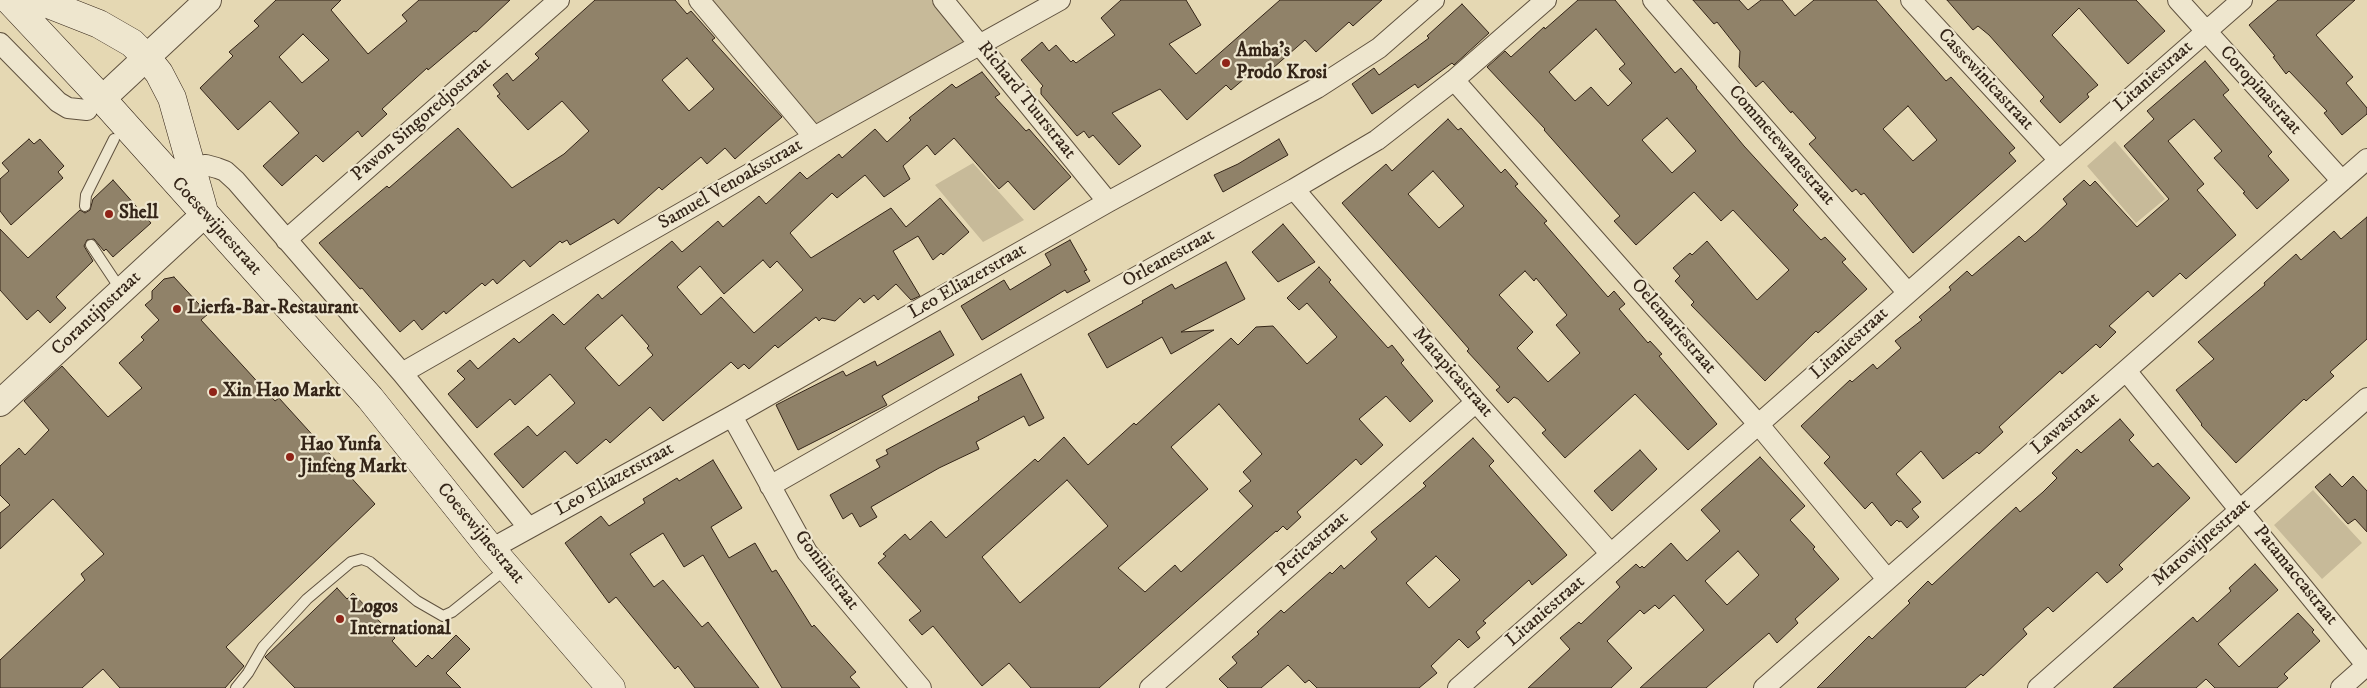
<!DOCTYPE html>
<style>
body{margin:0}
canvas{display:block;background:#e5d8b3}
</style>
<canvas width="2367" height="688"></canvas>
<script>
const context = document.querySelector('canvas').getContext('2d');
context.lineJoin = 'round';
function fill(path, color) { context.fillStyle = color; context.fill(path, 'evenodd'); }
const toPath = rows => new Path2D(rows.map(r => 'M' + r).join(''));
function stroke(path, color, width, dash) { context.strokeStyle = color; context.lineWidth = width; context.lineCap = dash ? 'butt' : 'round'; context.setLineDash(dash || []); context.stroke(path); }
function label(font, color, halo, rows, align = 'center') {
  context.font = font + ' "IM FELL DW Pica",serif'; context.lineWidth = 4.5; context.setLineDash([]); context.textBaseline = 'middle'; context.strokeStyle = halo; context.fillStyle = color; for (const [text, x, y, turn = 0] of rows) {
    context.save(); context.translate(x, y); context.rotate((+turn || 0) * Math.PI / 180); context.textAlign = isNaN(turn) ? turn : align; if (halo) context.strokeText(text, 0, 0); context.fillText(text, 0, 0); context.restore();
  }
}
const green = toPath([
 [708,0,936,0,966,42,816,126],
 [2115,141,2165,199,2136,223,2087,166],
 [973,163,1024,220,983,242,935,185],
 [2313,490,2362,543,2322,579,2274,525]
]);
const building = toPath([
 [276,0,341,0,331,10,368,54,407,21,402,15,419,0,510,0,476,32,474,31,428,70,427,68,382,109,387,114,362,137,358,131,323,162,316,155,282,186,263,166,299,133,270,101,238,130,200,88,233,56,229,52,259,26,254,21,276,0],
 [303,34,329,60,302,83,279,57,303,34],
 [595,0,675,0,687,14,691,11,715,38,712,40,782,117,735,159,725,148,707,164,701,157,662,190,659,187,618,224,614,219,570,245,567,240,562,243,560,241,530,267,524,260,497,284,493,279,485,286,482,283,446,314,444,311,422,330,414,320,400,332,362,288,360,289,319,243,387,186,389,188,458,128,512,188,564,154,589,131,562,101,528,130,497,96,500,94,493,85,507,73,513,81,539,58,535,54,595,0],
 [687,58,714,89,689,111,662,80,687,58],
 [1121,0,1186,0,1201,25,1169,44,1196,74,1280,0,1382,0,1353,26,1349,22,1316,52,1305,40,1265,75,1258,67,1231,90,1226,85,1187,120,1160,89,1112,113,1141,146,1119,165,1093,135,1089,138,1084,131,1077,136,1041,94,1041,88,1043,86,1021,60,1042,42,1049,51,1056,45,1071,62,1073,60,1076,63,1115,35,1101,18,1121,0],
 [1578,0,1615,0,1675,73,1681,68,1697,87,1696,88,1744,146,1798,205,1793,210,1821,240,1825,237,1846,259,1842,262,1867,289,1818,333,1816,331,1765,381,1691,305,1694,302,1675,281,1680,276,1673,268,1690,253,1692,255,1707,241,1757,300,1789,270,1733,210,1721,221,1694,192,1636,245,1614,221,1620,216,1544,130,1545,129,1487,67,1505,51,1511,57,1544,27,1545,29,1578,0],
 [1596,29,1625,64,1619,69,1632,83,1608,106,1591,87,1575,101,1549,72,1596,29],
 [1667,118,1696,151,1672,173,1642,140,1667,118],
 [1693,0,1739,0,1748,10,1761,0,1782,0,1795,16,1814,0,1876,0,1946,81,1951,77,2015,148,2009,153,2016,161,1913,253,1864,193,1861,195,1856,189,1852,192,1809,144,1816,138,1792,111,1791,113,1763,81,1756,87,1739,67,1740,51,1717,22,1714,24,1693,0],
 [1908,106,1937,140,1913,161,1883,129,1908,106],
 [1947,0,2136,0,2165,31,2128,64,2079,8,2052,35,2098,85,2087,94,2089,97,2060,123,2040,101,2044,97,1989,35,1978,26,1973,30,1947,0],
 [2278,0,2355,0,2316,35,2353,77,2346,83,2367,108,2367,114,2342,135,2324,113,2327,111,2289,71,2286,74,2273,57,2275,56,2249,25,2278,0],
 [1462,4,1489,33,1454,65,1452,63,1418,88,1415,84,1372,114,1352,84,1374,68,1379,75,1429,38,1427,36,1462,4],
 [2205,61,2229,90,2223,95,2272,152,2268,156,2289,180,2257,209,2243,193,2245,192,2214,158,2222,151,2194,119,2168,141,2204,184,2197,190,2236,235,2186,279,2180,273,2153,297,2148,291,2109,326,2116,332,2100,348,2096,344,2062,374,2060,371,1999,427,2003,432,1979,454,1977,452,1943,479,1921,451,1896,474,1921,502,1912,509,1919,517,1907,528,1901,521,1899,522,1897,520,1891,526,1872,502,1865,509,1824,463,1830,457,1801,426,1850,380,1852,382,1873,364,1877,369,1901,348,1895,341,1922,320,1919,317,1951,290,1949,287,1967,271,1972,276,2019,236,2025,242,2036,233,2067,204,2063,199,2084,180,2090,186,2095,181,2137,227,2169,199,2124,146,2154,119,2147,111,2205,61],
 [982,72,1000,94,995,97,1026,131,1029,129,1071,177,1034,210,1008,181,999,189,954,138,935,155,927,145,903,166,910,179,884,197,865,175,837,198,832,193,790,233,811,258,891,208,906,227,940,198,969,232,943,255,941,253,933,260,918,236,893,251,920,296,911,300,896,284,878,300,874,295,864,303,860,298,835,321,822,318,819,321,816,317,778,348,775,345,749,369,744,364,738,369,731,362,663,421,650,407,610,443,606,439,577,464,565,451,523,488,494,454,528,426,537,436,575,403,550,374,515,405,510,399,477,428,448,394,465,379,457,371,470,360,478,369,514,338,519,343,553,314,564,325,598,294,602,299,672,241,682,252,718,221,723,227,759,196,766,204,800,172,807,179,839,154,842,158,875,129,887,142,911,120,909,118,952,84,956,88,982,72],
 [763,260,770,268,777,261,803,290,754,333,721,297,701,315,677,287,700,266,724,294,763,260],
 [622,315,649,346,647,348,653,355,619,386,585,348,622,315],
 [1448,119,1458,130,1461,128,1501,173,1505,169,1518,184,1515,186,1547,221,1544,223,1608,297,1614,291,1625,304,1619,309,1648,343,1650,341,1662,354,1659,356,1717,424,1688,450,1635,394,1565,458,1542,433,1546,430,1518,399,1514,397,1508,403,1496,390,1500,387,1467,351,1469,349,1342,203,1386,164,1392,171,1448,119],
 [1433,171,1464,206,1439,228,1408,194,1433,171],
 [1525,271,1534,281,1536,278,1567,315,1556,325,1580,353,1548,382,1517,348,1533,332,1499,295,1525,271],
 [29,139,34,144,40,139,64,166,58,172,63,178,11,225,0,211,0,179,9,171,2,163,29,139],
 [1279,139,1288,155,1223,192,1214,175,1238,164,1279,139],
 [113,180,151,223,113,257,106,249,104,251,94,239,87,240,84,246,93,261,56,297,66,308,50,323,38,310,27,320,0,290,0,229,28,258,80,210,85,213,90,210,93,199,113,180],
 [2367,217,2367,339,2330,372,2334,376,2306,401,2304,399,2236,463,2201,425,2202,424,2176,390,2214,359,2198,342,2265,285,2264,283,2296,254,2301,260,2334,231,2341,239,2367,217],
 [1283,224,1315,262,1278,282,1252,252,1283,224],
 [1070,240,1087,270,1084,271,1090,281,1067,293,1065,290,982,340,961,306,1004,280,1010,290,1051,265,1045,254,1070,240],
 [1226,262,1245,299,1181,332,1214,330,1171,354,1162,337,1107,368,1088,334,1143,303,1142,301,1172,284,1175,289,1226,262],
 [1319,267,1331,280,1329,282,1388,348,1392,345,1404,360,1401,363,1433,401,1410,422,1386,396,1359,419,1383,445,1361,465,1356,459,1297,512,1301,517,1287,530,1283,526,1277,532,1276,531,1099,688,1031,688,1009,663,982,686,933,626,922,635,909,620,921,611,878,563,886,556,883,554,905,534,910,540,931,521,946,538,1035,459,1038,462,1064,437,1088,465,1134,423,1136,425,1231,338,1238,345,1256,327,1273,326,1307,364,1337,337,1307,303,1299,310,1287,298,1319,267],
 [1219,404,1262,454,1243,472,1251,481,1239,491,1253,506,1181,572,1175,565,1145,592,1118,568,1208,489,1171,447,1219,404],
 [1067,480,1108,526,1020,603,982,557,1067,480],
 [174,277,208,314,201,320,275,401,279,398,375,504,226,647,244,666,225,688,120,688,103,669,82,688,0,688,0,660,85,580,81,574,104,554,53,499,0,549,0,513,10,505,0,495,0,466,19,448,25,455,49,430,24,401,62,366,108,417,142,388,119,363,144,340,141,337,159,320,145,305,152,299,152,291,164,279,174,277],
 [940,331,954,355,882,396,887,405,798,450,776,405,843,371,846,376,875,361,877,366,940,331],
 [1021,374,1044,418,1029,426,1024,416,976,442,979,449,939,468,871,507,877,517,860,527,852,513,843,519,830,495,880,467,876,460,888,454,886,450,979,400,978,397,1021,374],
 [2120,419,2134,435,2129,440,2153,467,2158,463,2190,498,2119,565,2123,569,2107,583,2097,572,2053,612,2048,607,2023,629,2027,634,1983,676,1981,674,1965,688,1817,688,1869,636,1872,639,1910,603,1908,601,1928,581,1932,585,2016,507,2020,512,2043,492,2057,478,2052,473,2077,449,2081,453,2120,419],
 [1473,438,1494,461,1489,466,1567,555,1532,585,1529,580,1483,621,1486,623,1476,632,1480,638,1468,648,1459,639,1431,666,1437,673,1419,688,1317,688,1309,680,1305,683,1288,665,1261,688,1228,688,1219,679,1237,663,1232,657,1259,634,1257,632,1281,610,1284,613,1330,572,1332,574,1341,565,1344,569,1377,539,1371,532,1426,486,1423,483,1473,438],
 [1436,556,1460,580,1429,608,1406,583,1436,556],
 [1640,450,1657,469,1612,511,1594,491,1640,450],
 [1760,457,1805,506,1790,520,1815,547,1813,549,1839,579,1795,619,1798,623,1777,643,1769,633,1706,688,1640,688,1704,630,1674,595,1659,609,1655,605,1644,614,1640,610,1607,641,1632,668,1611,688,1528,688,1570,649,1560,638,1579,622,1581,624,1620,587,1616,582,1636,564,1640,568,1642,566,1644,568,1671,543,1687,561,1720,531,1701,510,1760,457],
 [1738,551,1759,575,1727,605,1705,581,1738,551],
 [713,460,742,508,711,527,729,558,755,543,772,572,776,570,812,627,814,625,856,672,850,677,860,688,782,688,703,555,684,567,663,533,630,554,654,587,663,580,702,627,708,622,759,688,695,688,678,666,675,669,616,597,609,603,565,543,601,516,609,526,645,503,643,499,677,478,679,481,713,460],
 [2330,474,2342,487,2353,476,2367,491,2367,532,2355,519,2348,524,2315,487,2330,474],
 [2255,564,2278,590,2218,644,2239,667,2298,613,2314,630,2312,632,2320,641,2284,674,2288,678,2277,688,2215,688,2206,679,2196,688,2113,688,2193,617,2197,622,2231,591,2229,588,2255,564],
 [337,588,347,599,353,593,395,638,392,641,416,667,428,655,432,659,456,635,470,649,446,673,461,688,295,688,265,657,337,588]
]);
const service = toPath([
 [85,206,86,195,114,139],
 [91,245,121,290],
 [236,688,248,673,263,647,307,599,351,562,362,559,370,562,417,601,443,616,452,612,497,576]
]);
const minor = toPath([
 [699,0,814,137],
 [943,0,1108,202],
 [1653,0,1908,293],
 [1911,0,2059,160],
 [2178,0,2342,181],
 [0,43,58,102,68,108,87,110],
 [1454,80,1759,425,1887,579],
 [192,167,206,165,217,168,225,171,236,181,402,373,528,527],
 [1294,189,1476,402,1611,554],
 [286,240,559,0],
 [2127,372,2367,666],
 [402,373,814,137,1060,0],
 [732,416,807,552,921,688],
 [770,486,1097,299,1294,189,1377,140,1454,80,1546,0],
 [491,549,732,416,1108,202,1317,88,1379,48,1434,0],
 [1150,688,1476,402],
 [1458,688,2242,0],
 [1764,688,2367,159],
 [2038,688,2367,398],
 [2341,688,2367,665]
]);
const tertiary = toPath([
 [102,99,208,0],
 [0,403,194,224]
]);
const secondary = toPath([
 [9,0,102,99,370,398,491,549,611,688],
 [38,0,99,24,132,43,146,57,159,73,172,98,203,208]
]);
const markers = [
 [1226,63,5,"#8f2418"],
 [109,214,5,"#8f2418"],
 [177,309,5,"#8f2418"],
 [213,392,5,"#8f2418"],
 [290,457,5,"#8f2418"],
 [340,619,5,"#8f2418"]
];
const poiNames = [
 ["Amba's",1236,52],
 ["Prodo Krosi",1236,74],
 ["Shell",119,214],
 ["Lierfa-Bar-Restaurant",187,309],
 ["Xin Hao Markt",223,392],
 ["Hao Yunfa",300,446],
 ["Jinfeng Markt",300,468],
 ["Logos",350,608],
 ["International",350,630]
];
const streetNames = [
 ["Litaniestraat",2154,77,-41],
 ["Cassewinicastraat",1985,80,47],
 ["Coropinastraat",2260,91,48],
 ["Richard Tuurstraat",1026,101,51],
 ["Pawon Singoredjostraat",422,120,-41],
 ["Commetewanestraat",1781,146,49],
 ["Samuel Venoaksstraat",731,185,-30],
 ["Coesewijnestraat",216,227,48],
 ["Orleanestraat",1169,259,-29],
 ["Leo Eliazerstraat",968,282,-30],
 ["Corantijnstraat",97,314,-43],
 ["Oelemariestraat",1673,327,49],
 ["Litaniestraat",1850,344,-42],
 ["Matapicastraat",1452,373,49],
 ["Lawastraat",2066,424,-41],
 ["Leo Eliazerstraat",615,480,-29],
 ["Coesewijnestraat",480,534,50],
 ["Marowijnestraat",2202,543,-41],
 ["Pericastraat",1313,545,-41],
 ["Goninistraat",826,571,53],
 ["Patamaccastraat",2295,576,51],
 ["Litaniestraat",1546,612,-41]
];
fill(green, '#c7ba99');
fill(building, '#908269');
stroke(building, '#342518', 1);
stroke(service, '#60523f', 12);
stroke(minor, '#60523f', 22);
stroke(tertiary, '#60523f', 28);
stroke(secondary, '#342518', 29);
stroke(service, '#eee6ce', 10);
stroke(minor, '#eee6ce', 20);
stroke(tertiary, '#eee6ce', 26);
stroke(secondary, '#eee6ce', 28);
for (const [x, y, r, color] of markers) { const dot = new Path2D(); dot.arc(x, y, r, 0, 2 * Math.PI); context.fillStyle = color; context.fill(dot); stroke(dot, '#eee6ce', 2); }
label('bold 19px', '#342518', '#eee6ce', poiNames, 'left');
label('19px', '#342518', '#eee6ce', streetNames);
</script>
